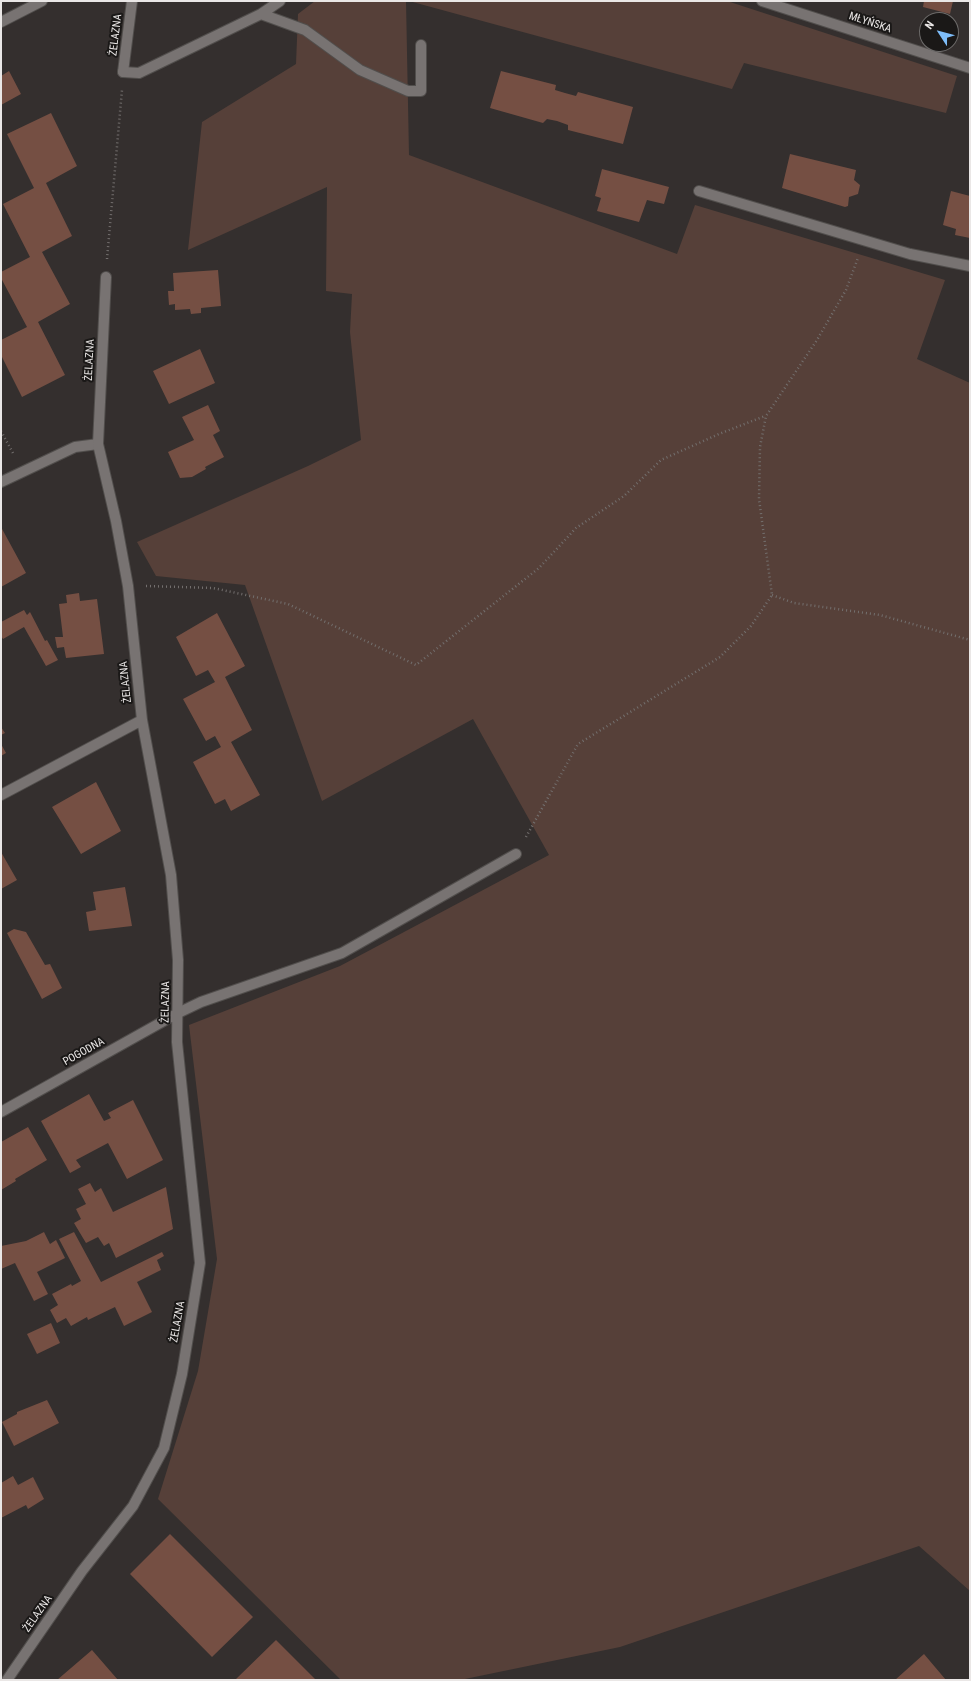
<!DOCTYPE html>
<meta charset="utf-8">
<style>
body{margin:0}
#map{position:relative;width:971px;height:1681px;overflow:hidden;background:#342f2e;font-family:"Roboto Condensed",sans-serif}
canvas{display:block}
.frame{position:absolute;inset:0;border:2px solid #eae7e6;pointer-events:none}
.north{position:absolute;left:919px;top:12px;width:40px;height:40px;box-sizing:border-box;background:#1a1817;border:1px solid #6d6b6a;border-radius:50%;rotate:306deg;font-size:11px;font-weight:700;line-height:16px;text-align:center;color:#eae7e6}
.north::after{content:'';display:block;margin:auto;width:14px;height:18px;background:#7ebdf9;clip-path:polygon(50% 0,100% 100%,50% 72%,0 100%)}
</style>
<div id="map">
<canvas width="971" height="1681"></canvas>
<div class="frame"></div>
<div class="north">N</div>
</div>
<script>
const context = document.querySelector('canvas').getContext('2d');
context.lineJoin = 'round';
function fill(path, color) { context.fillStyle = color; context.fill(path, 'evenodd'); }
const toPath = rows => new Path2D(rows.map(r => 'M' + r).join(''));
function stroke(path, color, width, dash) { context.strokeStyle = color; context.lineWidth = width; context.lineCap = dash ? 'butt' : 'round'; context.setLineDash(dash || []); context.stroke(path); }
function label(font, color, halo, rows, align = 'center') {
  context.font = font + ' "Roboto Condensed",sans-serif'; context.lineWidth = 4; context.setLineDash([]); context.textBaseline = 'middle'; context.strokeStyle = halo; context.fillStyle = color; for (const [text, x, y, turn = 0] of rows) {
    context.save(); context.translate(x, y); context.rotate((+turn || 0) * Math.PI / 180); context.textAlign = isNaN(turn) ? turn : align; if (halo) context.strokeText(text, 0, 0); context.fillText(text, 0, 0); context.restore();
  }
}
const green = toPath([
 [315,1,406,1,409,155,677,254,695,205,945,280,917,359,970,383,970,1591,919,1546,620,1647,460,1680,341,1680,158,1499,198,1371,217,1259,189,1025,340,966,549,855,473,719,322,801,245,585,156,576,137,542,308,466,361,440,350,332,352,294,326,291,327,187,188,250,202,122,296,64,298,14],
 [409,1,727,1,957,76,946,113,744,63,732,89]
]);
const building = toPath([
 [924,1,953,1,950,14,923,7],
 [9,71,21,94,1,105,1,76],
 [501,71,556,85,555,90,565,93,576,96,578,92,633,107,623,144,568,130,568,125,557,121,547,119,543,123,490,108],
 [51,113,77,166,46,183,72,236,42,252,70,304,38,322,65,375,22,397,1,355,1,340,27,327,1,278,1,272,30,257,3,204,34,188,7,134],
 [790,154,856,170,854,180,860,185,858,194,849,197,848,206,845,207,782,188],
 [602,169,669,187,664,204,647,200,639,222,597,211,601,198,595,196],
 [951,191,970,196,970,238,955,235,956,229,943,225],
 [218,270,221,306,201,308,201,313,191,314,190,309,175,310,175,304,169,305,168,291,174,291,173,273],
 [200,349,215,383,169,404,153,371],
 [208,405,220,431,213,435,224,457,205,467,206,469,192,477,180,478,168,452,194,440,182,417],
 [1,527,26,573,1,587],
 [79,593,80,601,97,599,104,654,66,658,64,647,57,648,55,637,63,637,59,604,67,603,66,595],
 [24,610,27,615,30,612,45,641,47,640,58,660,46,666,24,627,3,639,1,636,1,622],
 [217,613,245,666,225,677,252,730,231,742,260,795,231,811,225,799,215,804,193,762,221,747,215,736,206,741,183,699,215,682,208,670,196,676,176,637],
 [1,727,5,733,1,735],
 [1,744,6,753,1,756],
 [96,782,121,831,81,854,52,807],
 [1,852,17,880,1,889],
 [125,887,132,926,89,931,86,912,96,910,93,892],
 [14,929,26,932,45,965,50,964,62,988,42,999,7,933],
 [89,1094,104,1121,111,1118,108,1113,133,1100,163,1160,127,1179,108,1143,76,1160,81,1167,70,1173,41,1121],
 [28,1127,47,1160,15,1179,16,1181,1,1190,1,1142],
 [90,1183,95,1192,101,1188,113,1212,166,1187,173,1229,116,1258,109,1243,104,1246,98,1237,86,1243,74,1223,81,1219,76,1209,86,1204,78,1189],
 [44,1232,50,1244,56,1240,65,1258,37,1272,48,1294,34,1301,15,1263,1,1269,1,1246,26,1241],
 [74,1232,101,1282,162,1252,164,1256,157,1260,161,1270,137,1282,152,1312,124,1326,115,1307,88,1320,87,1317,71,1326,66,1318,57,1323,50,1310,58,1305,52,1294,71,1284,72,1286,81,1281,59,1239],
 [51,1323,60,1343,37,1354,27,1334],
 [47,1400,59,1423,14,1446,2,1422,17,1414,17,1412],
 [13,1476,18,1485,33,1477,44,1499,28,1509,26,1505,1,1518,1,1483],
 [170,1534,253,1617,212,1657,130,1574],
 [276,1640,316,1680,235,1680],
 [92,1650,118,1680,57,1680],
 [924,1654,946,1680,895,1680]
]);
const path = toPath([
 [107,259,122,90],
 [1,431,14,455],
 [146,586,213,588,288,604,416,665,539,568,576,528,624,496,661,460,719,434,765,416],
 [772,595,794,603,880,615,970,640],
 [526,837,578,744,720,657,751,626,772,595,759,499,760,447,766,416,817,340,846,290,858,258]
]);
const lane = toPath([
 [261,14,305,30,360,70,408,91,421,91,421,45],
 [1,22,42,1],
 [123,72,139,73,261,14,280,1],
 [699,191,910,254,970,266],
 [1,482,75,447,98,444],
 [178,1013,201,1002,342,953,516,854]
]);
const street = toPath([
 [762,1,970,68],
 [123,72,132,1],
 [1,795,142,720],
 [1,1112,178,1013],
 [7,1680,82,1571,133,1506,164,1448,182,1374,200,1263,177,1042,178,960,171,875,142,720,128,586,116,521,98,444,106,277]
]);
const streetNames = [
 ["MŁYŃSKA",870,23,18],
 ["ŻELAZNA",116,35,-83],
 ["ŻELAZNA",90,360,-87],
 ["ŻELAZNA",126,682,-96],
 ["ŻELAZNA",166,1002,-89],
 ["POGODNA",84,1052,-29],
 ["ŻELAZNA",178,1322,-80],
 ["ŻELAZNA",38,1614,-55]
];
fill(green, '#564039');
fill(building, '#754f43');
stroke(lane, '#514e4c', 12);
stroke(street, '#514e4c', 12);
stroke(path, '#736f6e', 2.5, [1, 3]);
stroke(lane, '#787372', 10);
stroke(street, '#787372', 10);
label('11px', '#eae7e6', '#1a1817', streetNames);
</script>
